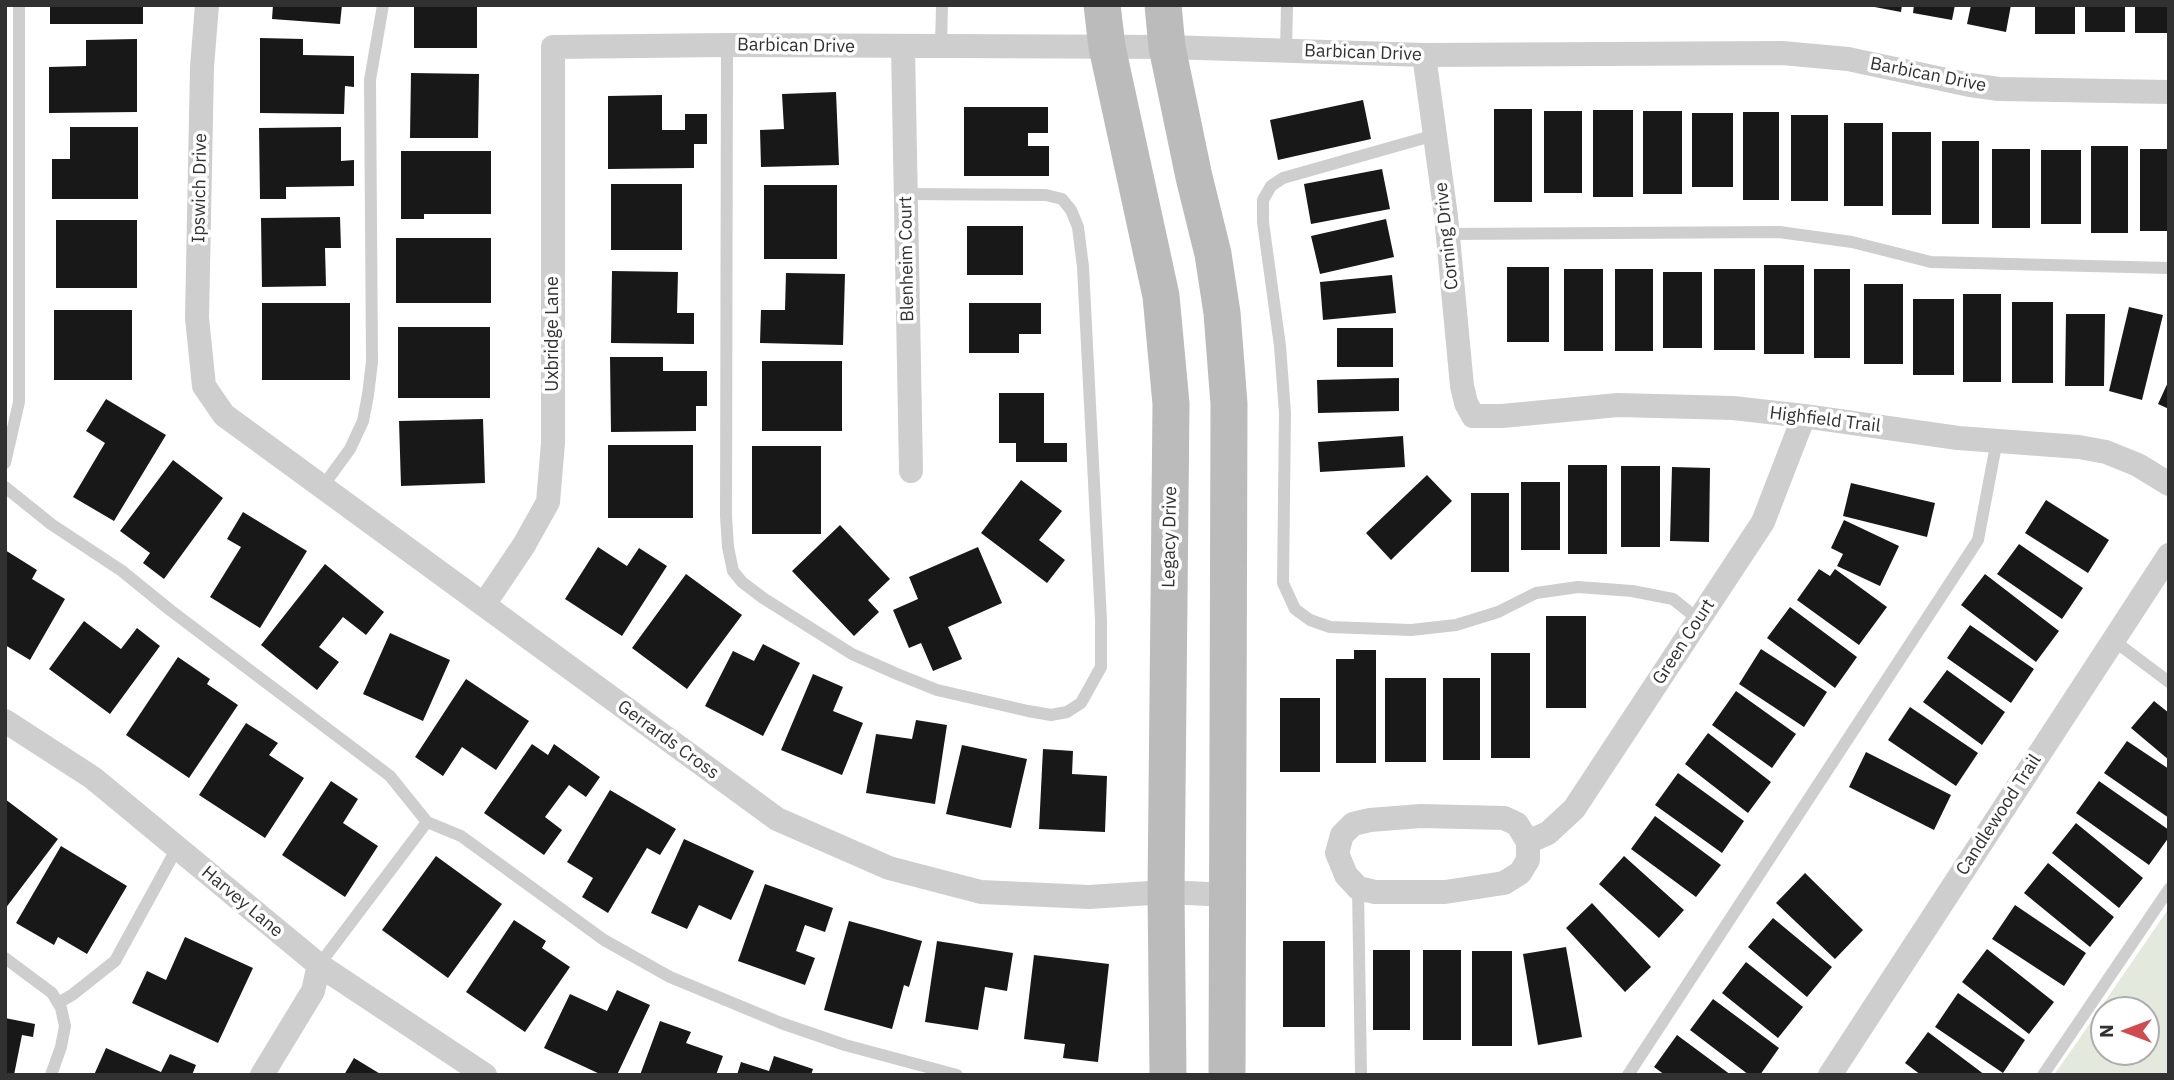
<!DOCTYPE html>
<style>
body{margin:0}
#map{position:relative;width:2174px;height:1080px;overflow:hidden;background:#fff;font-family:"IBM Plex Sans",sans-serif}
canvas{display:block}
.frame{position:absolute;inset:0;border:7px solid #313131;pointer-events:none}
.north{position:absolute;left:2090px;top:996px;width:70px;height:70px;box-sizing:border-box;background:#fff;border:2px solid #adadad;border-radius:50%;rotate:270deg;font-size:19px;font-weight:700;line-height:28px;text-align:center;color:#313131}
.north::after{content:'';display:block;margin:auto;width:24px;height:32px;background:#d04b50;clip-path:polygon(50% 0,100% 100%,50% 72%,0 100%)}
</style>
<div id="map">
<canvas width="2174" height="1080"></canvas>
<div class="frame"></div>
<div class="north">N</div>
</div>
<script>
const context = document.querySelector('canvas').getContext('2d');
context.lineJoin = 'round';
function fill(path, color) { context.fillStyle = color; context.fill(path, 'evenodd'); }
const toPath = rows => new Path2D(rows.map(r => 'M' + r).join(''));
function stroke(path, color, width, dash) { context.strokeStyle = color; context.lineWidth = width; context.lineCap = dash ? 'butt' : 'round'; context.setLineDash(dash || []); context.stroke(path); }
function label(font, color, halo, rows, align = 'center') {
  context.font = font + ' "IBM Plex Sans",sans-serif'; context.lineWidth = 7; context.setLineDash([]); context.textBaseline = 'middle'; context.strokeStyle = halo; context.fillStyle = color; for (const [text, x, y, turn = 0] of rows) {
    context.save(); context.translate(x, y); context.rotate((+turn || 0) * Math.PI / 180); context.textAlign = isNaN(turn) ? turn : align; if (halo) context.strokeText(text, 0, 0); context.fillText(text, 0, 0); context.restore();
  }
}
const green = toPath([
 [2169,908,2169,1075,2054,1075,2075,1045],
 [2104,1010,2146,1010,2146,1052,2104,1052]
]);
const building = toPath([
 [50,5,143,5,143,24,50,24],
 [273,5,342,5,340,24,272,19],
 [414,5,477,5,477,48,414,48],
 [1864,5,1902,5,1901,12],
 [1914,5,1955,5,1952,20,1913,13],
 [1971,5,2011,5,2006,32,1967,24],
 [2035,5,2075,5,2075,34,2035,34],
 [2085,5,2125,5,2125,32,2085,32],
 [2135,5,2169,5,2169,33,2135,33],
 [260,38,303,39,303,55,354,56,354,87,345,86,344,114,260,113],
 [137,39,137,112,49,113,49,67,86,66,86,40],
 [411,73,479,74,478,138,410,138],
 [836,92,839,165,761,167,760,130,784,129,782,94],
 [662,95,662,130,685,130,685,114,707,114,707,144,694,144,694,168,608,169,608,96],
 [1363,100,1371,139,1278,160,1270,120],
 [964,107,1048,107,1048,133,1028,133,1028,146,1049,146,1049,176,964,176],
 [1494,109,1532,109,1532,202,1494,202],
 [1593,110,1633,110,1633,197,1593,197],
 [1544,111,1582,111,1582,193,1544,193],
 [1643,111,1682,111,1682,194,1643,194],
 [1743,112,1779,112,1779,200,1743,200],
 [1692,113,1733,113,1733,187,1692,187],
 [1791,115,1828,115,1828,201,1791,201],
 [1844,123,1883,123,1883,206,1844,206],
 [70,127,138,127,138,199,52,199,52,159,70,159],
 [341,127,341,161,354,160,354,186,286,187,286,199,260,199,259,128],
 [1892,132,1931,132,1931,215,1892,215],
 [1942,141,1979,141,1979,224,1942,224],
 [2091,146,2128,146,2128,233,2091,233],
 [1992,149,2030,149,2030,228,1992,228],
 [2140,149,2169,149,2169,231,2140,231],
 [2041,150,2081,150,2081,224,2041,224],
 [401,151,491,151,491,214,424,214,424,219,401,219],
 [1382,169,1390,209,1311,224,1304,184],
 [611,184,682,184,682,250,611,250],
 [764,185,837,185,837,259,764,259],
 [340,217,341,248,325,248,326,286,262,287,261,218],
 [1386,219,1394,257,1320,274,1311,236],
 [56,220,137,220,137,288,56,288],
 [967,226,1023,226,1023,275,967,275],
 [396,238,491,238,491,303,396,303],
 [1764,265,1804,265,1804,354,1764,354],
 [1507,267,1549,267,1549,342,1507,342],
 [1564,269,1603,269,1603,351,1564,351],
 [1615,269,1653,269,1653,351,1615,351],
 [1714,269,1755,269,1755,350,1714,350],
 [1814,269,1850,269,1850,358,1814,358],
 [612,271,678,272,677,313,694,313,694,344,611,343],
 [1663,272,1702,272,1702,348,1663,348],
 [786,273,845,274,843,345,760,343,761,310,785,310],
 [1392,275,1396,313,1323,320,1320,282],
 [1864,284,1903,284,1903,364,1864,364],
 [1963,294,2001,294,2001,382,1963,382],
 [1913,299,1954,299,1954,375,1913,375],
 [2012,302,2053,302,2053,383,2012,383],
 [262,303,350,303,350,380,262,380],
 [969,303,1041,303,1041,334,1019,334,1019,353,969,353],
 [2129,307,2163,315,2142,400,2109,391],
 [54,310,132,310,132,380,54,380],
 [2066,314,2105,314,2104,386,2065,386],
 [398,327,490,327,490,398,398,398],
 [1337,328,1393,328,1393,367,1337,367],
 [610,357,663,357,663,371,707,371,707,406,696,406,696,431,611,432],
 [762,361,842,361,842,431,762,431],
 [1399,378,1399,411,1318,413,1317,380],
 [2169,380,2169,409,2158,404],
 [999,393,1044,393,1044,443,1067,443,1067,462,1016,462,1016,443,999,443],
 [106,399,166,435,114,521,73,497,105,443,86,431],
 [483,419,485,483,401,486,399,421],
 [1403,436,1405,467,1320,472,1318,442],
 [608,445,693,445,693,518,608,518],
 [752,446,821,446,821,534,752,534],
 [173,460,223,498,164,579,143,563,150,553,120,531],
 [1568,465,1607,465,1607,554,1568,554],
 [1621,466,1660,466,1660,547,1621,547],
 [1672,467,1710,468,1709,542,1670,541],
 [1427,475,1452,501,1391,560,1366,533],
 [1021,480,1062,511,1039,540,1065,560,1047,583,981,533],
 [1521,482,1560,482,1560,550,1521,550],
 [1851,483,1935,503,1927,537,1843,516],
 [1471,493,1509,493,1509,572,1471,572],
 [2046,500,2109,540,2088,573,2025,533],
 [243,512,307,551,260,628,210,597,241,547,227,539],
 [1844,520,1899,546,1880,586,1837,566,1843,554,1831,548],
 [840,525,890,579,868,600,879,612,854,636,792,571],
 [2019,544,2083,588,2062,619,1997,574],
 [598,547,627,566,639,548,667,566,622,636,565,599],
 [978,547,1002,603,948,627,962,659,933,671,921,643,909,648,893,610,918,599,909,577],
 [5,550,37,570,32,579,65,599,30,660,5,645],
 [325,564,384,612,366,635,343,617,319,647,339,662,317,690,261,645],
 [1819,569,1830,576,1835,569,1887,607,1859,645,1797,600],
 [686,574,742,615,687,689,632,648],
 [1985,574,2059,631,2036,662,1961,605],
 [1790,607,1857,657,1835,688,1767,638],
 [1546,616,1586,616,1586,708,1546,708],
 [84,621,121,649,137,628,160,646,110,714,49,669],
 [1970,625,2034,669,2011,703,1947,658],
 [390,633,450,660,423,721,363,694],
 [763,644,800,663,763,736,705,706,733,651,754,661],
 [1761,649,1827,692,1804,727,1739,684],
 [1354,650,1376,650,1376,763,1336,763,1336,659,1354,659],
 [1491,653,1530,653,1530,758,1491,758],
 [178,657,210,679,207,684,238,705,189,778,126,735],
 [1947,670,2005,712,1982,745,1923,702],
 [813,674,843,687,833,711,863,723,842,775,781,750],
 [1385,678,1426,678,1426,762,1385,762],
 [1443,678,1480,678,1480,760,1443,760],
 [466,679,529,721,496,770,462,747,443,776,415,757],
 [1736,691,1796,734,1772,768,1712,725],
 [1280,698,1320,698,1320,772,1280,772],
 [2154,701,2169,713,2169,760,2131,728],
 [1910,707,1978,753,1956,786,1888,740],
 [916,720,947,725,935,804,866,793,876,734,912,739],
 [246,723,278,743,269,755,304,778,265,838,199,795],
 [1708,733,1771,782,1748,813,1685,764],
 [2127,741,2169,769,2169,818,2104,773],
 [532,744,548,755,554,744,600,777,586,797,569,785,545,817,562,830,544,855,484,813],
 [962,745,1027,759,1011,828,946,814],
 [1043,749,1073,751,1072,774,1107,776,1105,832,1039,829],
 [1866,752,1951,795,1934,830,1849,787],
 [1678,773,1744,821,1722,853,1655,805],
 [331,781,358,799,343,823,378,846,345,897,282,855],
 [2099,781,2169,830,2169,837,2149,865,2076,813],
 [610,790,676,829,660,855,647,848,608,913,582,897,593,878,567,862],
 [5,799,58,839,5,909],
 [1655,816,1721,865,1696,897,1631,849],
 [2076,823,2143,878,2119,908,2052,853],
 [684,839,754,871,731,920,699,905,687,929,651,913],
 [61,846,127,886,87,954,58,937,54,945,16,923],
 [436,856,502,904,448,978,382,930],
 [1624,856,1684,910,1659,938,1599,884],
 [2048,863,2114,917,2090,947,2024,893],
 [1805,873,1863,930,1835,959,1776,903],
 [765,884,833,908,825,932,805,925,796,951,815,958,805,985,738,961],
 [1592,903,1651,967,1625,992,1566,928],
 [2015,905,2086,953,2064,986,1992,939],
 [1773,918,1832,967,1807,997,1748,947],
 [514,920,546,941,542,948,570,967,525,1032,466,992],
 [849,921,922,941,909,987,904,985,892,1029,824,1010],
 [185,937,253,968,218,1043,132,1003,147,971,166,980],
 [937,941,1013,953,1007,991,985,987,978,1030,925,1022],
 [1283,941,1325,941,1325,1027,1283,1027],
 [1566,947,1582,1037,1538,1045,1523,954],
 [1987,949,2054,1002,2029,1034,1962,982],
 [1373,950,1410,950,1410,1030,1373,1030],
 [1423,950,1461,950,1461,1040,1423,1040],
 [1472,951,1512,951,1512,1046,1472,1046],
 [1034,955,1109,964,1098,1062,1063,1058,1065,1044,1024,1039],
 [1746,962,1803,1007,1778,1038,1722,993],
 [617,990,650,1005,617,1075,602,1075,544,1048,570,994,607,1011],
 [1958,993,2025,1040,2003,1073,1935,1027],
 [1713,999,1779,1048,1760,1075,1749,1075,1690,1030],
 [5,1018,35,1024,33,1037,22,1035,14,1075,5,1075],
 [660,1021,691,1032,686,1043,723,1056,716,1075,640,1075],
 [1928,1032,1985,1075,1921,1075,1905,1063],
 [1677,1035,1731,1075,1665,1075,1654,1067],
 [106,1048,161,1072,170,1054,196,1065,192,1075,94,1075],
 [774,1056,813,1069,811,1075,737,1075,741,1062,769,1071],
 [354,1058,382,1075,344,1075]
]);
const service = toPath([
 [727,45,726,516,728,547,733,571,742,582,763,598,852,654,897,674,937,690,1028,711,1051,715,1067,712,1081,703,1101,667,1101,620,1083,267,1078,227,1071,210,1062,199,1046,195,906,194],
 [941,47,942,5],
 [1286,51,1287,5],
 [1435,135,1283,178,1271,186,1263,200,1263,222,1280,346,1285,413,1283,583,1295,609,1310,620,1330,627,1411,630,1456,625,1498,612,1536,593,1578,587,1632,591,1673,599,1699,620],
 [1448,234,1779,232,1852,242,1931,262,2169,268],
 [5,463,19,402,19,5],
 [323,486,350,449,363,421,368,395,372,362,370,80,383,5],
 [5,487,51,524,122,571,170,610,390,776,427,822],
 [2113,640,2169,682],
 [1358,888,1361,1075],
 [5,958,52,993,61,1008,65,1026,61,1047,51,1075],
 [319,965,427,822,461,836,604,940,670,977,781,1023,845,1045,957,1075],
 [58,1003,72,995,115,961,177,848],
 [1628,1075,1978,540,1997,440],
 [2043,1075,2169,889]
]);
const minor = toPath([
 [207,5,202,67,197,318,204,386,224,415,777,819,889,868,981,892,1089,897,1166,892,1229,895],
 [903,47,911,471],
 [1424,55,1446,216,1462,386,1466,403,1473,416,1502,416,1618,405,1733,408,1804,416,1958,438,2079,447,2106,452,2138,465,2169,484],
 [485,603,524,545,548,502,553,443,553,47,727,45,1167,47,1424,55,1782,53,1848,59,1970,85,1999,89,2169,92],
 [5,721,93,778,319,965,485,1075],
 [1421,816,1504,818,1517,824,1528,842,1528,860,1520,873,1504,883,1445,892,1375,892,1358,888,1346,875,1337,853,1342,835,1353,824,1370,820,1421,816],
 [1528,842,1548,833,1574,809,1763,522,1804,416],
 [262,1075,313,991,319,965],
 [1830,1075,2169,555]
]);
const secondary = toPath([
 [1102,5,1107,47,1161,296,1171,404,1166,892,1168,1075],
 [1163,5,1167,47,1194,177,1213,254,1222,313,1229,404,1227,1075]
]);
const streetNames = [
 ["Barbican Drive",796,46,1],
 ["Barbican Drive",1363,53,2],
 ["Barbican Drive",1928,75,11],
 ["Ipswich Drive",200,188,-89],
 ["Corning Drive",1447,236,-96],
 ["Blenheim Court",907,259,-91],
 ["Uxbridge Lane",553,334,-90],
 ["Highfield Trail",1825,420,7],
 ["Legacy Drive",1170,537,-89],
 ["Green Court",1684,642,-57],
 ["Gerrards Cross",668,740,36],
 ["Candlewood Trail",1999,815,-57],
 ["Harvey Lane",242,902,40]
];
fill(green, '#e4e9de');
fill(building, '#181818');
stroke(service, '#cecece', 12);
stroke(minor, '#cecece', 24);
stroke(secondary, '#bbb', 37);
label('18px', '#313131', '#fff', streetNames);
</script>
